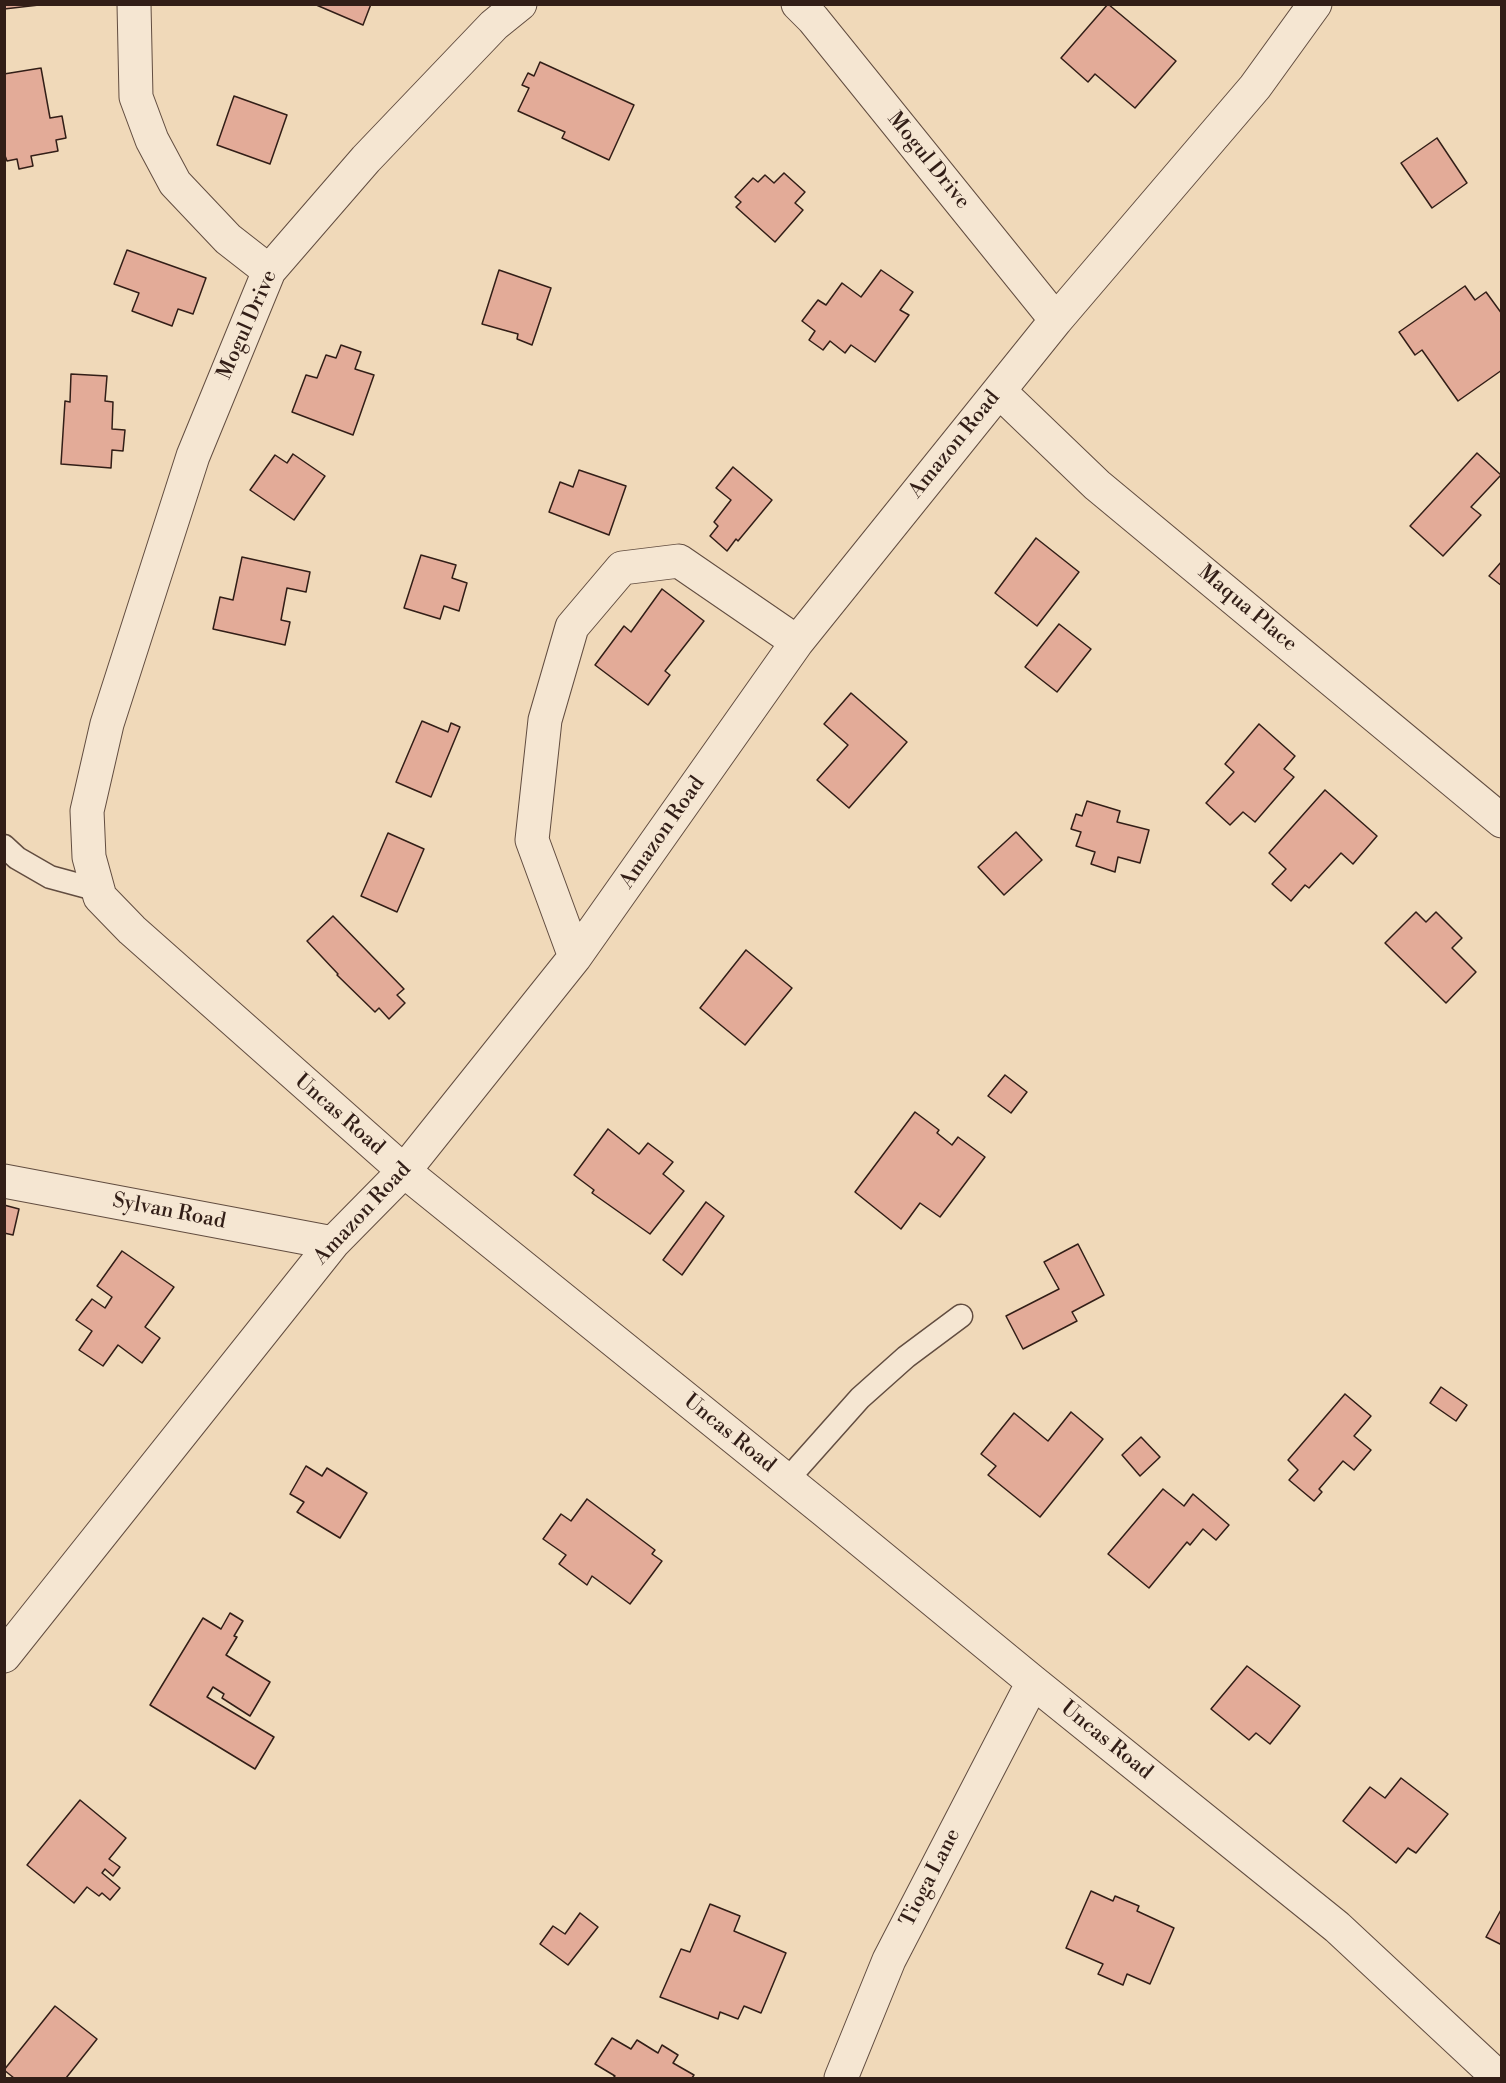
<!DOCTYPE html>
<style>
body{margin:0}
#map{position:relative;width:1506px;height:2083px;overflow:hidden;background:#f0d9b9;font-family:"Libre Bodoni",serif}
canvas{display:block}
.frame{position:absolute;inset:0;border:6px solid #321e17;pointer-events:none}
</style>
<div id="map">
<canvas width="1506" height="2083"></canvas>
<div class="frame"></div>
</div>
<script>
const context = document.querySelector('canvas').getContext('2d');
context.lineJoin = 'round';
function fill(path, color) { context.fillStyle = color; context.fill(path, 'evenodd'); }
const toPath = rows => new Path2D(rows.map(r => 'M' + r).join(''));
function stroke(path, color, width, dash) { context.strokeStyle = color; context.lineWidth = width; context.lineCap = dash ? 'butt' : 'round'; context.setLineDash(dash || []); context.stroke(path); }
function label(font, color, halo, rows, align = 'center') {
  context.font = font + ' "Libre Bodoni",serif'; context.lineWidth = 4.5; context.setLineDash([]); context.textBaseline = 'middle'; context.strokeStyle = halo; context.fillStyle = color; for (const [text, x, y, turn = 0] of rows) {
    context.save(); context.translate(x, y); context.rotate((+turn || 0) * Math.PI / 180); context.textAlign = isNaN(turn) ? turn : align; if (halo) context.strokeText(text, 0, 0); context.fillText(text, 0, 0); context.restore();
  }
}
const building = toPath([
 [4,4,39,4,39,5,4,9,4,4],
 [314,4,371,4,363,25,314,4],
 [1108,4,1176,61,1135,108,1095,74,1088,82,1061,58,1108,4],
 [540,62,634,105,609,160,562,138,565,132,518,111,529,88,522,85,528,73,534,76,540,62],
 [41,68,50,118,62,116,66,138,56,140,58,151,31,156,33,166,19,169,17,159,7,161,4,153,4,74,41,68],
 [234,96,287,115,270,164,217,145,234,96],
 [1437,138,1467,183,1432,208,1401,163,1437,138],
 [784,173,805,192,795,203,803,210,775,242,736,207,741,202,735,197,753,178,758,182,765,175,774,183,784,173],
 [127,250,206,278,193,314,178,309,172,326,132,311,139,293,114,284,127,250],
 [499,270,551,288,532,345,517,339,518,334,482,324,499,270],
 [881,270,913,292,900,310,909,315,875,362,851,345,845,353,830,341,823,350,809,340,815,331,802,321,818,300,826,305,842,283,861,297,881,270],
 [1465,286,1475,300,1486,292,1502,314,1502,370,1458,401,1422,350,1415,355,1399,332,1465,286],
 [341,345,361,352,355,369,374,375,353,435,292,412,306,375,317,378,326,355,336,358,341,345],
 [71,374,107,376,105,401,113,402,112,429,125,430,123,451,112,450,111,468,61,464,65,401,70,402,71,374],
 [1477,453,1501,475,1471,507,1481,515,1443,556,1410,526,1477,453],
 [293,454,325,476,294,520,250,490,275,455,287,463,293,454],
 [733,467,772,500,738,541,736,539,727,551,710,536,718,526,714,522,731,500,716,488,733,467],
 [579,470,626,486,609,535,549,512,560,482,573,487,579,470],
 [1036,538,1079,572,1037,626,995,593,1036,538],
 [421,555,456,565,452,578,467,583,459,611,444,606,440,619,404,608,421,555],
 [242,557,310,572,306,592,287,588,281,620,290,622,285,645,213,629,220,597,233,600,242,557],
 [1502,561,1502,586,1489,576,1502,561],
 [662,589,704,621,665,671,670,675,648,705,595,665,624,626,631,632,662,589],
 [1059,624,1091,649,1057,692,1025,667,1059,624],
 [851,693,907,742,849,808,817,780,848,745,824,724,851,693],
 [422,721,448,732,451,723,460,727,431,797,396,782,422,721],
 [1259,724,1295,756,1284,769,1294,777,1255,822,1243,812,1230,825,1206,803,1234,772,1225,764,1259,724],
 [1325,790,1377,836,1353,864,1341,853,1309,888,1305,885,1291,901,1272,884,1286,869,1269,853,1325,790],
 [1087,801,1120,811,1117,822,1149,830,1140,863,1118,857,1115,872,1091,864,1095,852,1076,846,1081,832,1071,829,1076,814,1082,816,1087,801],
 [1016,832,1042,860,1004,895,978,867,1016,832],
 [388,833,424,849,397,912,361,896,388,833],
 [1416,912,1426,922,1436,912,1462,938,1452,948,1476,972,1446,1003,1385,943,1416,912],
 [333,916,404,989,397,995,405,1003,389,1019,379,1008,375,1012,337,975,338,974,307,941,333,916],
 [746,950,792,988,745,1045,700,1008,746,950],
 [1005,1075,1027,1092,1011,1113,988,1096,1005,1075],
 [915,1112,939,1130,937,1133,952,1145,958,1137,985,1157,940,1217,920,1203,901,1229,855,1192,915,1112],
 [608,1129,639,1154,648,1143,673,1162,663,1174,684,1191,650,1234,592,1193,594,1190,574,1175,608,1129],
 [706,1202,724,1216,682,1275,663,1260,706,1202],
 [4,1205,19,1209,13,1235,4,1233,4,1205],
 [1078,1244,1104,1295,1072,1312,1077,1321,1023,1349,1006,1316,1059,1289,1044,1262,1078,1244],
 [122,1251,174,1287,145,1327,160,1338,142,1363,118,1345,103,1366,79,1350,92,1331,76,1320,92,1299,105,1308,112,1297,97,1286,122,1251],
 [1441,1387,1467,1405,1456,1421,1430,1403,1441,1387],
 [1345,1394,1371,1416,1354,1436,1371,1450,1354,1470,1343,1461,1319,1489,1322,1492,1314,1501,1289,1480,1298,1470,1288,1460,1345,1394],
 [1071,1412,1103,1439,1040,1517,988,1475,996,1466,981,1454,1014,1413,1048,1441,1071,1412],
 [1141,1437,1160,1457,1140,1476,1122,1455,1141,1437],
 [306,1466,322,1476,327,1468,367,1493,340,1538,297,1512,304,1502,290,1494,306,1466],
 [1163,1489,1184,1506,1193,1494,1229,1525,1216,1540,1203,1529,1190,1545,1187,1542,1149,1588,1108,1554,1163,1489],
 [587,1499,655,1550,652,1554,662,1561,630,1604,592,1576,587,1585,559,1564,566,1555,543,1539,561,1514,571,1521,587,1499],
 [230,1613,243,1621,234,1636,237,1637,226,1655,270,1682,250,1716,222,1698,224,1694,213,1687,207,1697,274,1737,255,1769,150,1705,203,1618,221,1629,230,1613],
 [1247,1666,1300,1706,1270,1744,1256,1733,1249,1740,1211,1709,1247,1666],
 [1401,1778,1448,1814,1416,1853,1408,1848,1396,1863,1343,1821,1370,1787,1385,1798,1401,1778],
 [80,1800,126,1838,109,1859,120,1867,113,1876,105,1869,102,1873,120,1888,110,1900,102,1893,99,1896,87,1887,74,1903,27,1865,80,1800],
 [1091,1891,1113,1901,1115,1896,1139,1906,1137,1911,1174,1928,1150,1984,1127,1974,1123,1985,1098,1974,1103,1964,1066,1948,1091,1891],
 [710,1904,740,1916,734,1931,786,1953,761,2013,744,2006,738,2019,720,2012,718,2019,660,1997,681,1949,690,1952,710,1904],
 [1502,1908,1502,1945,1486,1937,1502,1908],
 [580,1913,598,1927,568,1965,540,1944,553,1926,565,1934,580,1913],
 [55,2006,97,2039,66,2078,14,2078,4,2070,55,2006],
 [612,2038,631,2049,637,2040,658,2053,662,2045,678,2055,673,2063,694,2075,692,2078,613,2078,615,2076,595,2064,612,2038]
]);
const lane = toPath([
 [4,846,17,858,50,877,98,890],
 [787,1480,860,1398,906,1357,961,1316]
]);
const street = toPath([
 [134,4,136,97,152,140,175,183,228,239,269,271],
 [520,4,494,25,366,159,269,271,193,456,107,724,87,811,89,857,100,897,132,930,404,1171,825,1511,1033,1682,1337,1927,1499,2078],
 [798,4,813,19,1056,320],
 [999,391,1097,485,1502,821],
 [575,957,532,840,545,720,572,627,622,568,679,561,797,642],
 [4,1181,333,1243],
 [4,1656,333,1243,404,1171,575,957,797,642,1056,320,1255,87,1315,4],
 [841,2078,889,1960,1033,1682]
]);
const streetNames = [
 ["Mogul Drive",928,161,51],
 ["Mogul Drive",248,325,-66],
 ["Amazon Road",955,445,-51],
 ["Maqua Place",1247,609,40],
 ["Amazon Road",663,833,-55],
 ["Uncas Road",339,1115,41],
 ["Sylvan Road",169,1212,11],
 ["Amazon Road",363,1214,-47],
 ["Uncas Road",729,1434,39],
 ["Uncas Road",1106,1741,39],
 ["Tioga Lane",931,1878,-63]
];
fill(building, '#e3ab98');
stroke(building, '#321e17', 1.5);
stroke(lane, '#624d40', 25);
stroke(street, '#624d40', 35);
stroke(lane, '#f5e6d2', 22);
stroke(street, '#f5e6d2', 33);
label('21px', '#321e17', '#f5e6d2', streetNames);
</script>
